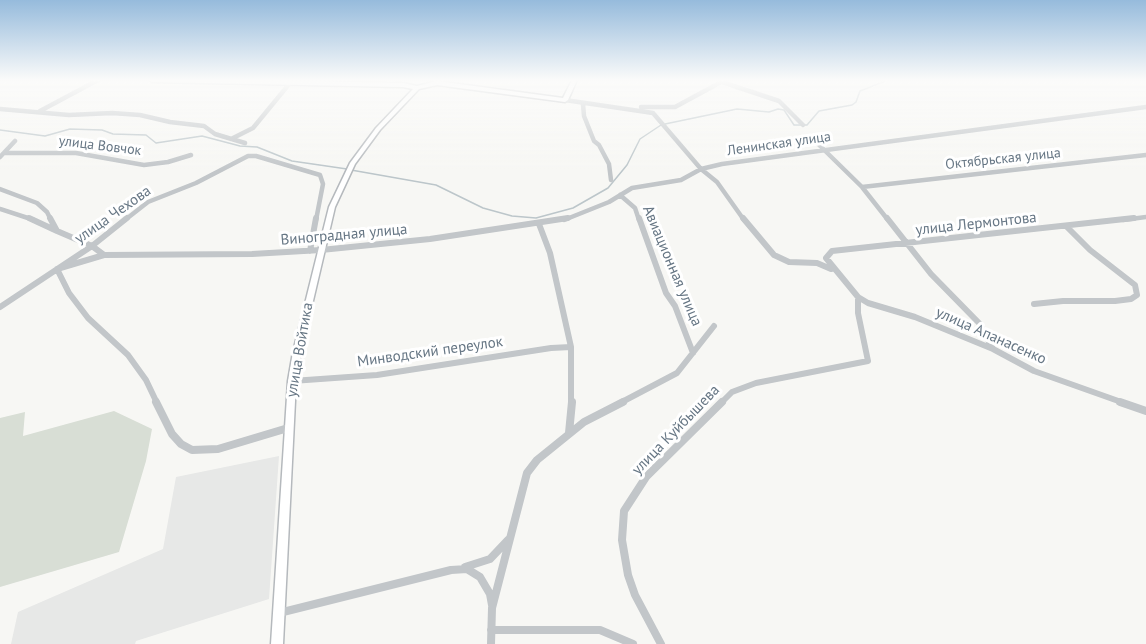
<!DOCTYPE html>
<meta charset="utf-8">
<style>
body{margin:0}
canvas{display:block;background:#f7f7f4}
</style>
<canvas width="1146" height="644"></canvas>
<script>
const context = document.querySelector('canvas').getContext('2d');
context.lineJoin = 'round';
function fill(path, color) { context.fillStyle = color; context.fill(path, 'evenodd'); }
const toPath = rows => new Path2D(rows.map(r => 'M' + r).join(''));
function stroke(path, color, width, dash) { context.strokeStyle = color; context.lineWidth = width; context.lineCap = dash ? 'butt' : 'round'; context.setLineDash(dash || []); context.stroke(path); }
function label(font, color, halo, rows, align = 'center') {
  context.font = font + ' "PT Sans",sans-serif'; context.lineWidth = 6; context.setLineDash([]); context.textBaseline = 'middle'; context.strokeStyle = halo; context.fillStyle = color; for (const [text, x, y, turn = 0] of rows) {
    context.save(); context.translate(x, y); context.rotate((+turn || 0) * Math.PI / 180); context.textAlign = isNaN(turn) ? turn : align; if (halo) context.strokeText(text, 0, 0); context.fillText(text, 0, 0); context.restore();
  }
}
const built = toPath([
 [279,456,269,599,136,641,135,644,11,644,18,612,163,549,176,477]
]);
const green = toPath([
 [114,411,152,429,146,461,119,552,0,587,0,418,25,412,23,436]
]);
const stream = toPath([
 [665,124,737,109,769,112,778,109,784,110,794,125,807,125,819,111,852,105,856,102,860,91,888,80],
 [0,130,45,136,70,129,102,130,113,134,146,135,156,143,202,136,240,146,257,147,292,161,347,169],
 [351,170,436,185,483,208,512,216,536,218,573,208,608,188,627,165,640,139,661,125]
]);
const minorFar2 = toPath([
 [722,82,779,101,803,125],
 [565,100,653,113,701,169,717,182,744,220],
 [583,104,584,116,594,141,599,145,609,164,611,180],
 [641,107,675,107,723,81],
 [0,109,69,115,112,113,140,115,170,122,204,126,215,134,245,143],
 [40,111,98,80],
 [812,138,862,187,888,220],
 [231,139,253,128,290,83],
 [4,153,76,153,144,165,168,162,191,155],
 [0,157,15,141],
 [862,187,1146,155],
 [0,189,37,203,47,212,51,220],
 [620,195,635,208,639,220],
 [0,209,34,220],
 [125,220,148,202,196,183,248,156,256,156,320,175,323,184,316,220],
 [564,220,609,202,632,188,681,180,701,169,722,164,1146,107],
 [1123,220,1146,217]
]);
const minorFar1 = toPath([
 [29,218,57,231],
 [50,218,57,231,92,246,104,255,252,254,321,250,430,239,568,218],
 [639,218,666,293,675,306,693,353],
 [743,218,774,255,789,262,817,263,831,269],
 [887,218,931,274,979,323,993,349],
 [539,224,550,253,571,347,571,403],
 [310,251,316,218],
 [104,255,57,269,69,293,88,318,128,355,146,380,157,403],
 [1034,304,1063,301,1115,301,1131,299,1137,295,1135,285,1090,250,1067,227],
 [0,307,92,246,127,218],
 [292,381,377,375,551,348,571,347],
 [620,403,677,373,714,326],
 [721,403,732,392,756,383,868,361,858,313,858,297],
 [1124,403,1034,371,993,349,915,317,868,303,858,297,826,258,832,251,1134,218]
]);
const minor = toPath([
 [156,402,172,434,181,444,192,450,218,449,288,428],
 [1120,402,1146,411],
 [569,433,572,402],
 [465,567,490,559,508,540],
 [279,613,451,570,467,569,480,577,490,594,492,605],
 [491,630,600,630,633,644],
 [491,644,492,608,527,473,537,460,584,422,623,402],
 [661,644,635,595,628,575,622,540,624,511,646,477,722,402]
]);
const major = toPath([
 [150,80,257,80,403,83,417,86,437,81,563,98,572,80,577,80,568,100,565,102,437,85,419,89,380,130,355,164,335,207,301,352,296,381,283,644,271,644,288,381,293,352,329,207,350,163,376,128,413,89,403,87,152,82,150,80]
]);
const farStreetnames = [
 ["Ленинская улица",779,144,-8],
 ["улица Вовчок",100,146,7],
 ["Октябрьская улица",1003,159,-6]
];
const streetNames = [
 ["улица Чехова",113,215,-35],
 ["улица Лермонтова",976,224,-6],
 ["Виноградная улица",344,235,-5],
 ["Авиационная улица",672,266,67],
 ["улица Апанасенко",991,336,24],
 ["улица Войтика",300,350,-80],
 ["Минводский переулок",430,352,-8],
 ["улица Куйбышева",676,430,-46]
];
fill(built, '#e7e8e7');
fill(green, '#d8ded5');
stroke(stream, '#bcc6ca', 1.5);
stroke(major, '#b5b9bd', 3);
stroke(minorFar2, '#c2c6c9', 4.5);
stroke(minorFar1, '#c2c6c9', 6);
stroke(minor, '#c2c6c9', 8);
fill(major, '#fff');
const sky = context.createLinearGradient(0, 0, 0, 171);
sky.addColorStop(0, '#96bbdc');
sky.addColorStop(0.47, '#fbfbfa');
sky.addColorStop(1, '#fbfbfa00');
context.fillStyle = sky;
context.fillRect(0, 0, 1146, 171);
label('14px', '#667684', '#fff', farStreetnames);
label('15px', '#667684', '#fff', streetNames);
</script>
